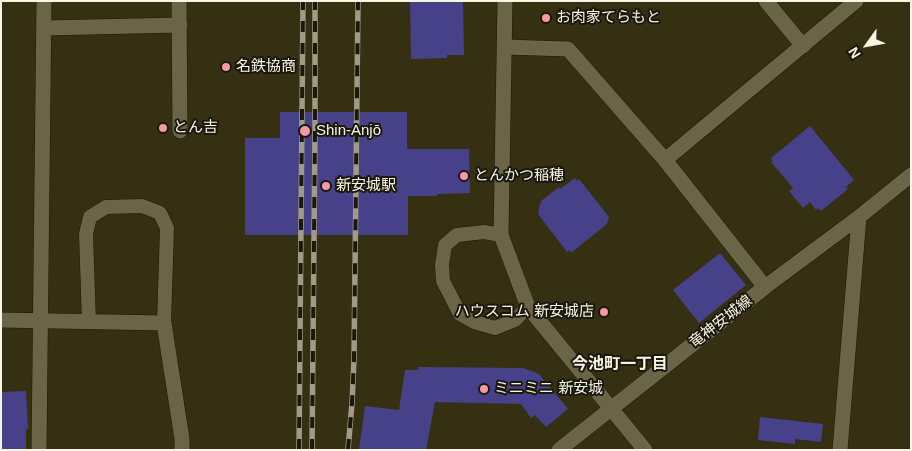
<!DOCTYPE html>
<meta charset="utf-8">
<style>
body{margin:0}
#map{position:relative;width:912px;height:451px;overflow:hidden;background:#363013;font-family:Arial,sans-serif}
canvas{display:block}
.frame{position:absolute;inset:0;border:2px solid #f7f5e3;pointer-events:none}
.north{position:absolute;left:842px;top:20px;width:50px;height:50px;-webkit-text-stroke:4px #1a180c;paint-order:stroke;rotate:238deg;font-size:14px;font-weight:700;line-height:20px;text-align:center;color:#f7f5e3}
.north::after{content:'';display:block;margin:auto;width:18px;height:22px;background:#f7f5e3;clip-path:polygon(50% 0,100% 100%,50% 72%,0 100%)}
</style>
<div id="map">
<canvas width="912" height="451"></canvas>
<div class="frame"></div>
<div class="north">N</div>
</div>
<script>
const context = document.querySelector('canvas').getContext('2d');
context.lineJoin = 'round';
function fill(path, color) { context.fillStyle = color; context.fill(path, 'evenodd'); }
const toPath = rows => new Path2D(rows.map(r => 'M' + r).join(''));
function stroke(path, color, width, dash) { context.strokeStyle = color; context.lineWidth = width; context.lineCap = dash ? 'butt' : 'round'; context.setLineDash(dash || []); context.stroke(path); }
function label(font, color, halo, rows, align = 'center') {
  context.font = font + ' Arial,"Noto Sans JP",sans-serif'; context.lineWidth = 4; context.setLineDash([]); context.textBaseline = 'middle'; context.strokeStyle = halo; context.fillStyle = color; for (const [text, x, y, turn = 0] of rows) {
    context.save(); context.translate(x, y); context.rotate((+turn || 0) * Math.PI / 180); context.textAlign = isNaN(turn) ? turn : align; if (halo) context.strokeText(text, 0, 0); context.fillText(text, 0, 0); context.restore();
  }
}
const building = toPath([
 [410,1,463,1,464,55,447,55,447,58,411,59],
 [280,112,407,112,407,149,469,149,470,193,437,194,437,196,408,196,408,235,245,235,245,138,280,138],
 [810,126,854,180,846,187,848,189,821,211,818,208,816,210,810,202,803,208,789,191,793,188,771,162,773,161,771,158],
 [575,178,577,181,579,179,609,217,607,224,571,253,570,250,567,252,538,214,541,201,559,187,560,189],
 [720,253,746,285,699,323,673,290],
 [418,367,523,368,539,374,568,409,546,427,535,415,531,418,521,404,435,402,426,450,359,450,365,406,399,410,405,370,418,370],
 [26,391,28,429,26,429,26,450,1,450,1,392],
 [760,417,823,424,821,442,795,439,795,444,758,440]
]);
const service = toPath([
 [501,235,484,232,457,235,445,245,442,265,443,281,460,314,474,322,495,328,515,320,528,307],
 [89,322,86,234,90,217,106,207,142,206,160,213,167,228,164,323]
]);
const minor = toPath([
 [179,1,180,131],
 [766,1,803,46],
 [45,28,180,25],
 [504,47,568,49,665,160,765,287],
 [665,160,856,1],
 [501,235,505,1],
 [164,323,182,439,182,450],
 [39,450,44,1]
]);
const tertiary = toPath([
 [501,235,528,307,645,450],
 [1,320,164,323],
 [559,450,765,287,859,217,911,175],
 [840,450,859,217]
]);
const rail = toPath([
 [299,450,303,1],
 [312,450,315,132,315,1],
 [348,450,352,403,354,359,358,1]
]);
const markers = [
 [546,18,5,"#f49aa5"],
 [226,67,5,"#f49aa5"],
 [163,128,5,"#f49aa5"],
 [305,131,6,"#f49aa5"],
 [464,176,5,"#f49aa5"],
 [326,186,5,"#f49aa5"],
 [604,312,5,"#f49aa5"],
 [484,389,5,"#f49aa5"]
];
const poiNames = [
 ["お肉家てらもと",556,18],
 ["名鉄協商",236,67],
 ["とん吉",173,128],
 ["Shin-Anjō",316,131],
 ["とんかつ稲穂",474,176],
 ["新安城駅",336,186],
 ["ハウスコム 新安城店",594,312,"right"],
 ["ミニミニ 新安城",494,389]
];
const streetNames = [
 ["竜神安城線",721,322,-38]
];
const neighbourhoodNames = [
 ["今池町一丁目",620,365]
];
fill(building, '#464189');
stroke(service, '#1d1800', 15);
stroke(minor, '#1d1800', 16);
stroke(tertiary, '#1d1800', 16);
stroke(service, '#6a6546', 14);
stroke(minor, '#6a6546', 15);
stroke(tertiary, '#6a6546', 15);
stroke(rail, '#9f9b84', 5.5);
stroke(rail, '#1a180c', 4, [11]);
for (const [x, y, r, color] of markers) { const dot = new Path2D(); dot.arc(x, y, r, 0, 2 * Math.PI); context.fillStyle = color; context.fill(dot); stroke(dot, '#1a180c', 2); }
label('15px', '#f7f5e3', '#1a180c', poiNames, 'left');
label('15px', '#f7f5e3', '#1a180c', streetNames);
label('bold 16px', '#f7f5e3', '#1a180c', neighbourhoodNames);
</script>
